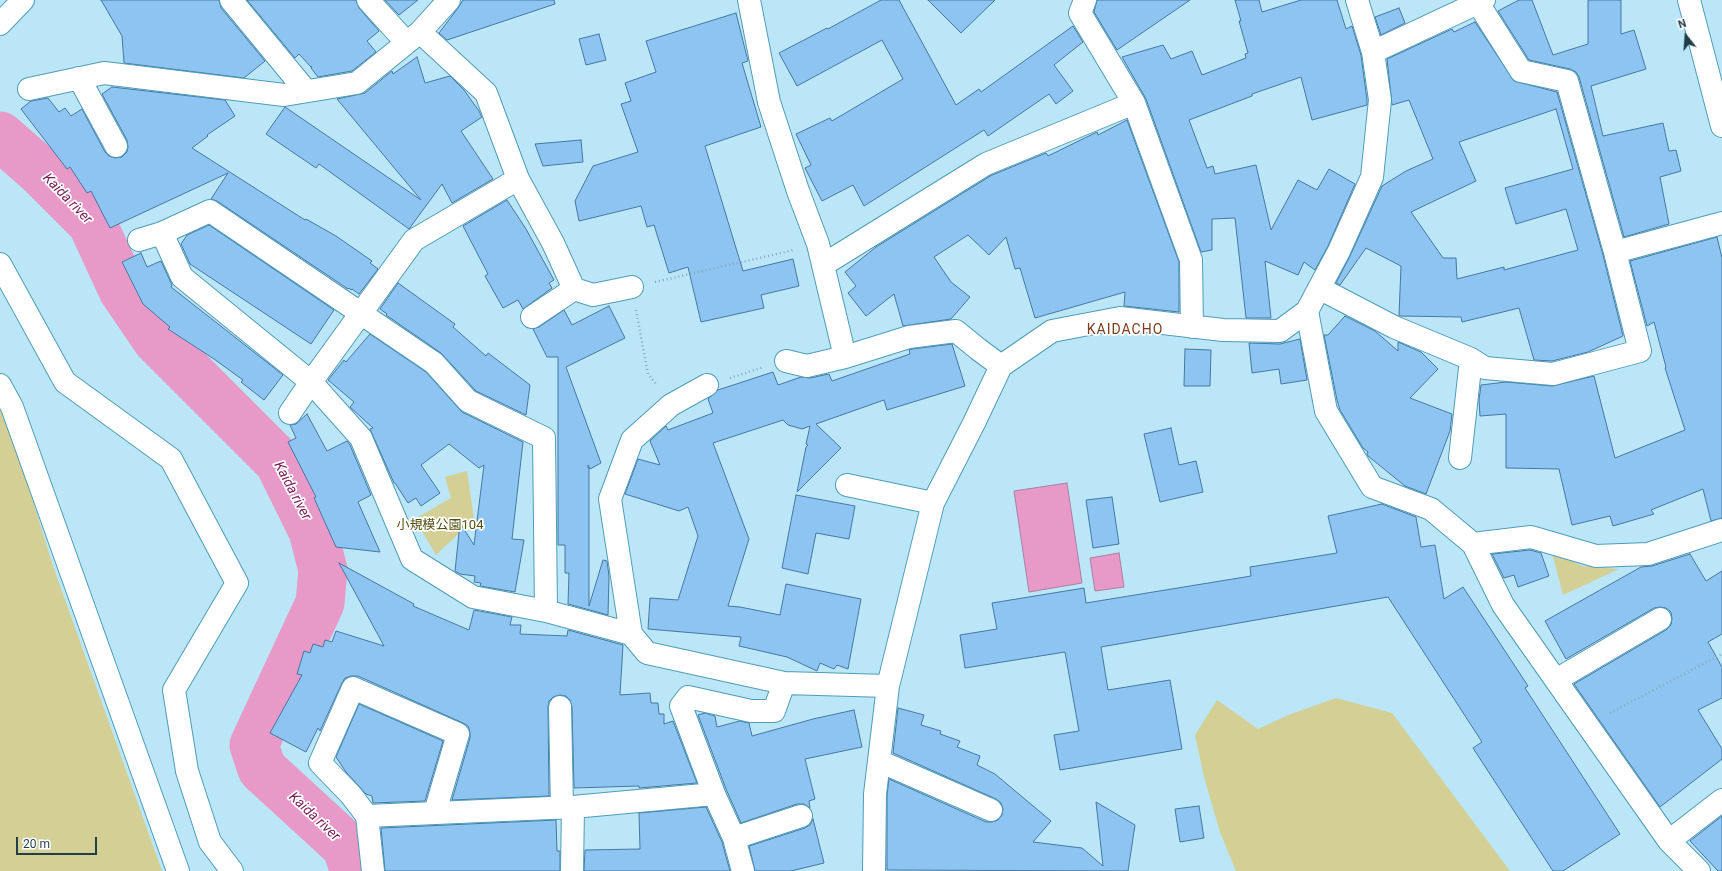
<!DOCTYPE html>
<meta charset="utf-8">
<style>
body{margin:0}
#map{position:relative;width:1722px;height:871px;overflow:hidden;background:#bae6f7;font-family:Roboto,sans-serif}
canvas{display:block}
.north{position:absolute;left:1666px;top:16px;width:40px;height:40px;-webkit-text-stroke:3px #fff;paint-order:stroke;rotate:343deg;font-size:11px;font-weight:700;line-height:16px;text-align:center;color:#1e3e4a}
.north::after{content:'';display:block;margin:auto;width:14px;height:18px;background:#1e3e4a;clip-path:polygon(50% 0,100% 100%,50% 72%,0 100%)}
.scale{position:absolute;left:16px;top:837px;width:81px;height:18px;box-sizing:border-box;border:2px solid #1e3e4a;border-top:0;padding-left:5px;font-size:12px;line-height:14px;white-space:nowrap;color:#1e3e4a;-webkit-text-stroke:3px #fff;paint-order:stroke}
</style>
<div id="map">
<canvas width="1722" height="871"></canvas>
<div class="north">N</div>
<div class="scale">20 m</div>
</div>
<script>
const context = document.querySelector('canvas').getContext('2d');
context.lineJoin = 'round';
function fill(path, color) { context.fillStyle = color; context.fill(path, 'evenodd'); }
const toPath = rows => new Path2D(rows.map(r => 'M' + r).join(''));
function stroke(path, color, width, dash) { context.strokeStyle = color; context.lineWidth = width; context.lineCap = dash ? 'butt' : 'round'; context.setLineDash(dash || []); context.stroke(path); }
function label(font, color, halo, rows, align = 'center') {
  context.font = font + ' Roboto,"Noto Sans JP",sans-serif'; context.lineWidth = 3.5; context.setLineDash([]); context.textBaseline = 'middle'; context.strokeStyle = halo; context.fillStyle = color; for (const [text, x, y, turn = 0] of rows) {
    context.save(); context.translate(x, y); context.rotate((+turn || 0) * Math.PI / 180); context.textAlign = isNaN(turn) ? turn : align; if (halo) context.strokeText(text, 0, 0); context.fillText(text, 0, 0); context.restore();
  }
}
const green = toPath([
 [0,404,5,412,54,569,162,871,0,871],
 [467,471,474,519,436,555,415,519,451,498,445,477],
 [1552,552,1582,566,1619,569,1563,595],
 [1336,698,1392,713,1510,871,1236,871,1220,832,1204,777,1195,735,1217,700,1258,729,1291,714]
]);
const water = toPath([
 [1067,483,1082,583,1029,592,1014,491,1067,483],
 [1119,553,1124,587,1095,591,1090,558,1119,553]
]);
const river = toPath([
 [0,136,39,170,92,223,123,290,157,340,279,462,313,531,323,570,320,603,254,745,262,769,346,846,355,871]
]);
const building = toPath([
 [101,0,219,0,221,8,265,61,244,78,124,63,122,36,101,0],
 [247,0,356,0,359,8,379,31,367,41,376,52,352,71,318,77,311,68,312,66,311,67,299,54,295,58,247,0],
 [385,0,418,0,399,15,385,0],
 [463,0,554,0,555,4,447,40,439,33,458,8,463,0],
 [881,0,899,0,956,105,979,89,981,92,1073,26,1083,42,1054,65,1073,91,1056,104,1049,94,988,136,984,130,864,206,853,185,822,201,805,168,811,165,796,134,830,118,832,121,903,79,882,40,797,86,779,53,827,28,828,29,881,0],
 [928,0,995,0,961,33,928,0],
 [1097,0,1190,0,1117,50,1094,12,1097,0],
 [1235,0,1259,0,1262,12,1301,0,1337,0,1346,29,1352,26,1361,55,1367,100,1367,105,1312,120,1301,77,1252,94,1252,96,1189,120,1207,168,1213,166,1215,174,1256,165,1271,230,1298,180,1317,190,1329,169,1355,184,1328,246,1315,270,1304,262,1298,275,1265,261,1271,318,1246,318,1235,218,1212,219,1212,250,1201,252,1146,99,1122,57,1163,45,1171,59,1192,51,1202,75,1246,58,1245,54,1248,53,1239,21,1241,21,1235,0],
 [1519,0,1532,0,1553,55,1588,44,1588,0,1621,0,1621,34,1634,30,1646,69,1591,86,1603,136,1663,123,1669,151,1676,150,1681,171,1660,177,1669,224,1624,237,1579,77,1576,72,1570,69,1529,60,1498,11,1519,0],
 [1399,8,1405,23,1381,35,1375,17,1399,8],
 [736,13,748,61,742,63,761,127,705,146,743,271,793,259,799,286,761,295,764,308,701,322,688,267,669,273,654,225,647,227,641,206,579,221,575,201,593,166,638,152,621,104,631,101,625,83,656,72,646,41,736,13],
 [1475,22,1514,81,1557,92,1603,255,1623,336,1588,352,1552,361,1534,360,1519,308,1462,322,1461,317,1399,316,1401,266,1366,248,1340,285,1336,283,1350,256,1382,186,1406,171,1433,159,1409,100,1392,105,1387,59,1452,29,1454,32,1475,22],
 [1556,109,1573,169,1505,188,1516,224,1566,209,1578,250,1504,270,1504,267,1457,279,1456,258,1443,258,1411,212,1476,181,1459,142,1556,109],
 [599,34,606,60,586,65,579,39,599,34],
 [417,57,425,83,450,76,464,90,479,111,482,117,461,131,493,179,452,203,442,184,409,229,319,164,316,168,266,134,285,107,421,200,337,99,365,93,392,71,393,74,417,57],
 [112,87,225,100,235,116,207,135,208,136,192,148,305,220,306,219,336,236,372,261,370,263,378,269,359,294,352,289,351,290,349,288,348,289,217,201,211,199,228,173,110,228,91,191,87,193,70,167,67,169,21,109,31,101,48,98,59,112,65,108,71,116,82,109,105,152,109,156,115,158,122,157,127,152,128,147,127,140,102,94,112,87],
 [1127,120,1179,262,1179,312,1124,306,1125,292,1035,318,1020,268,1015,269,1006,237,989,255,968,235,934,257,951,282,970,297,951,319,903,326,894,294,866,316,848,293,856,286,845,272,876,247,992,175,1046,153,1048,156,1097,132,1098,135,1127,120],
 [581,140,583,162,543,166,535,144,581,140],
 [507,200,526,229,554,280,549,283,552,288,523,309,518,300,503,308,485,276,488,274,463,226,507,200],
 [209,225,334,310,311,344,190,264,181,244,187,235,209,225],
 [1717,237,1722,258,1722,518,1711,521,1703,489,1651,510,1654,514,1613,526,1610,516,1572,525,1559,469,1506,468,1506,414,1480,416,1479,400,1481,385,1506,382,1552,386,1594,376,1615,458,1685,430,1665,368,1666,367,1654,322,1647,326,1630,261,1717,237],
 [141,253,147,267,161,261,172,285,171,287,283,375,264,400,241,382,243,380,214,359,168,329,170,327,143,304,122,262,141,253],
 [398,283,455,324,453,327,486,356,488,353,530,385,526,415,476,391,441,353,386,315,387,314,380,309,398,283],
 [609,306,625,338,566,367,601,463,590,469,588,465,588,468,589,468,589,606,603,560,607,561,609,576,608,615,568,604,569,573,565,573,565,545,558,545,558,357,547,357,533,329,539,327,564,310,572,325,609,306],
 [1345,316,1375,331,1398,351,1398,342,1421,352,1438,369,1410,398,1452,414,1450,431,1426,494,1405,486,1368,456,1367,454,1368,452,1363,448,1340,410,1337,400,1324,335,1328,335,1345,316],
 [370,334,426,372,462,412,523,442,512,539,524,540,515,592,480,586,481,583,474,582,475,576,460,574,455,571,460,523,474,545,484,465,479,468,449,444,421,465,440,493,421,506,416,498,408,503,395,483,394,483,370,429,373,428,350,407,354,402,328,380,344,360,346,362,370,334],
 [1300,339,1307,380,1281,384,1279,369,1252,373,1249,343,1280,344,1300,339],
 [952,344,965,386,887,410,884,400,816,424,841,448,797,492,806,447,808,445,806,444,810,426,802,429,788,425,783,420,713,443,749,539,728,606,740,607,780,615,786,584,861,599,848,669,837,665,834,669,820,663,817,671,787,657,739,646,741,637,648,629,650,598,678,600,698,536,688,507,679,511,625,494,638,459,660,465,650,441,666,426,668,430,713,413,708,399,718,390,773,372,778,385,801,377,810,378,829,374,832,381,910,354,909,350,912,349,952,344],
 [1185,349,1211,350,1210,386,1184,386,1185,349],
 [307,414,327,451,347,441,350,445,371,495,358,502,380,552,336,547,314,498,316,497,288,442,296,438,290,425,296,424,307,414],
 [1171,428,1179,465,1196,461,1203,492,1160,502,1144,434,1171,428],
 [796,495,855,506,849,539,816,533,808,574,782,568,796,495],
 [1112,497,1119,544,1093,548,1086,500,1112,497],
 [1382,504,1416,517,1421,547,1435,545,1444,599,1463,587,1528,686,1525,688,1620,834,1563,871,1553,871,1473,748,1482,742,1388,597,1101,647,1108,690,1170,680,1182,749,1060,770,1054,735,1079,731,1065,652,965,668,960,635,997,629,992,603,1084,588,1086,603,1251,576,1250,567,1337,553,1328,516,1382,504],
 [1530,550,1541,553,1549,576,1518,587,1514,575,1504,578,1492,554,1530,550],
 [1690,554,1706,581,1722,571,1722,634,1708,642,1722,667,1722,698,1698,710,1722,749,1722,759,1660,807,1574,684,1666,630,1671,625,1672,619,1671,612,1666,608,1660,607,1654,608,1566,659,1545,621,1641,567,1652,566,1690,554],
 [339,563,414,604,413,606,469,630,474,610,512,617,510,625,521,625,520,634,567,636,568,630,623,645,620,695,650,693,651,703,658,703,659,714,664,714,664,724,673,721,697,783,639,788,639,786,574,788,572,707,570,700,566,696,560,695,553,697,549,701,548,707,549,796,452,800,470,738,470,732,468,726,463,723,358,676,351,676,345,678,342,683,320,731,318,728,306,752,270,733,302,675,297,674,304,651,310,653,313,644,323,647,325,640,332,642,336,631,384,646,339,563],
 [359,704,443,741,425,801,373,803,372,796,366,794,346,772,336,757,359,704],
 [898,708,924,715,921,725,941,731,940,734,960,741,957,747,980,756,977,765,995,774,1051,821,1033,842,1082,848,1103,866,1096,802,1135,825,1128,871,887,870,887,795,889,779,986,822,992,822,998,820,1002,815,1003,809,1001,803,996,799,893,753,898,708],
 [854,710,862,747,805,759,815,799,809,801,810,808,804,804,797,804,741,823,726,789,698,715,705,713,715,716,717,727,740,721,749,723,752,736,813,719,854,710],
 [1199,806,1204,838,1180,842,1175,809,1199,806],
 [706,807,722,842,730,871,584,871,585,850,640,849,639,813,706,807],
 [1722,816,1722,871,1718,871,1690,841,1722,816],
 [813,819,824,863,791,871,755,871,749,846,805,828,810,825,813,819],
 [556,820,557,851,560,851,560,871,385,871,381,828,556,820]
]);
const path = toPath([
 [655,282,794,250],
 [636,310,648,374,657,385],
 [730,378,764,367],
 [1610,713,1722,654]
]);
const minor = toPath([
 [231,0,306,91],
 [368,0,406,42],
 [749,0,769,102,798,191,818,244,845,357,909,337,956,331,978,349,1001,366],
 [1085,0,1080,13,1134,103,1191,260,1192,327],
 [1689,0,1722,126],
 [0,24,23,0],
 [1373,52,1484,0],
 [79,78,116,146],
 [29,89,104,73,284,95,357,83,420,32],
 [518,179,553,243,574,289,593,295,632,287],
 [139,240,162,233],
 [1615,252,1722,223],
 [0,264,65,382,171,459,237,583,174,690,187,771,210,842,232,871],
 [823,265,986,164,1134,103],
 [1319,288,1394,327,1471,359,1485,368,1553,374,1640,351,1615,252,1567,81,1521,71,1478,3],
 [1307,311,1326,411,1372,487,1431,509,1473,544,1503,605,1669,841,1699,871],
 [532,317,574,289],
 [786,361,807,366,845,357],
 [0,385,12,407,178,871],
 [290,413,311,382,414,240,518,179,486,93,420,32,449,0],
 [1460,458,1471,359],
 [847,485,933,503],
 [1473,544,1531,537,1596,556,1648,554,1722,530],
 [546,611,544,438,468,401,434,363,210,211,162,233,182,277,311,382,361,438,412,559,473,597,546,611,631,634,647,653,784,683,888,686],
 [631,634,610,499,632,440,671,405,707,385],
 [1556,680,1660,619],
 [560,707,562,807],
 [879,761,991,810],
 [367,816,351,795,320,763,353,688,458,734,435,812],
 [734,838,801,816],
 [1669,841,1722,800],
 [373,871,367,816,573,807],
 [572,871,573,807,714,794],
 [743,871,734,838,714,794,681,706,688,697,751,711,774,711,784,683],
 [874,871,875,794,888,686,933,503,974,423,1001,366,1052,331,1120,318,1223,330,1280,331,1307,311,1339,251,1372,177,1380,100,1373,52,1357,0]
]);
const parkNames = [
 ["小規模公園104",440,526]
];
const waterNames = [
 ["Kaida river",67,199,46],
 ["Kaida river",292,491,62],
 ["Kaida river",314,817,43]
];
const neighbourhoodNames = [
 ["KAIDACHO",1125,330]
];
fill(green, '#d3cf95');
fill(water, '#e79ac7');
stroke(water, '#ab7ea2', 1);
stroke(river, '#e79ac7', 49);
fill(building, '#8ec4f1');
stroke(building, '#4578a2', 1);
stroke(minor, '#509cb7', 24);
stroke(path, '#84acbc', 2.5, [1, 3]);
stroke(minor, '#fff', 22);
label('13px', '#554f0d', '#fff', parkNames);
label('italic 14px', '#7a215c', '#fff', waterNames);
context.letterSpacing = '1px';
label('14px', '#7d3c1d', '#fff', neighbourhoodNames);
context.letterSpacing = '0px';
</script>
